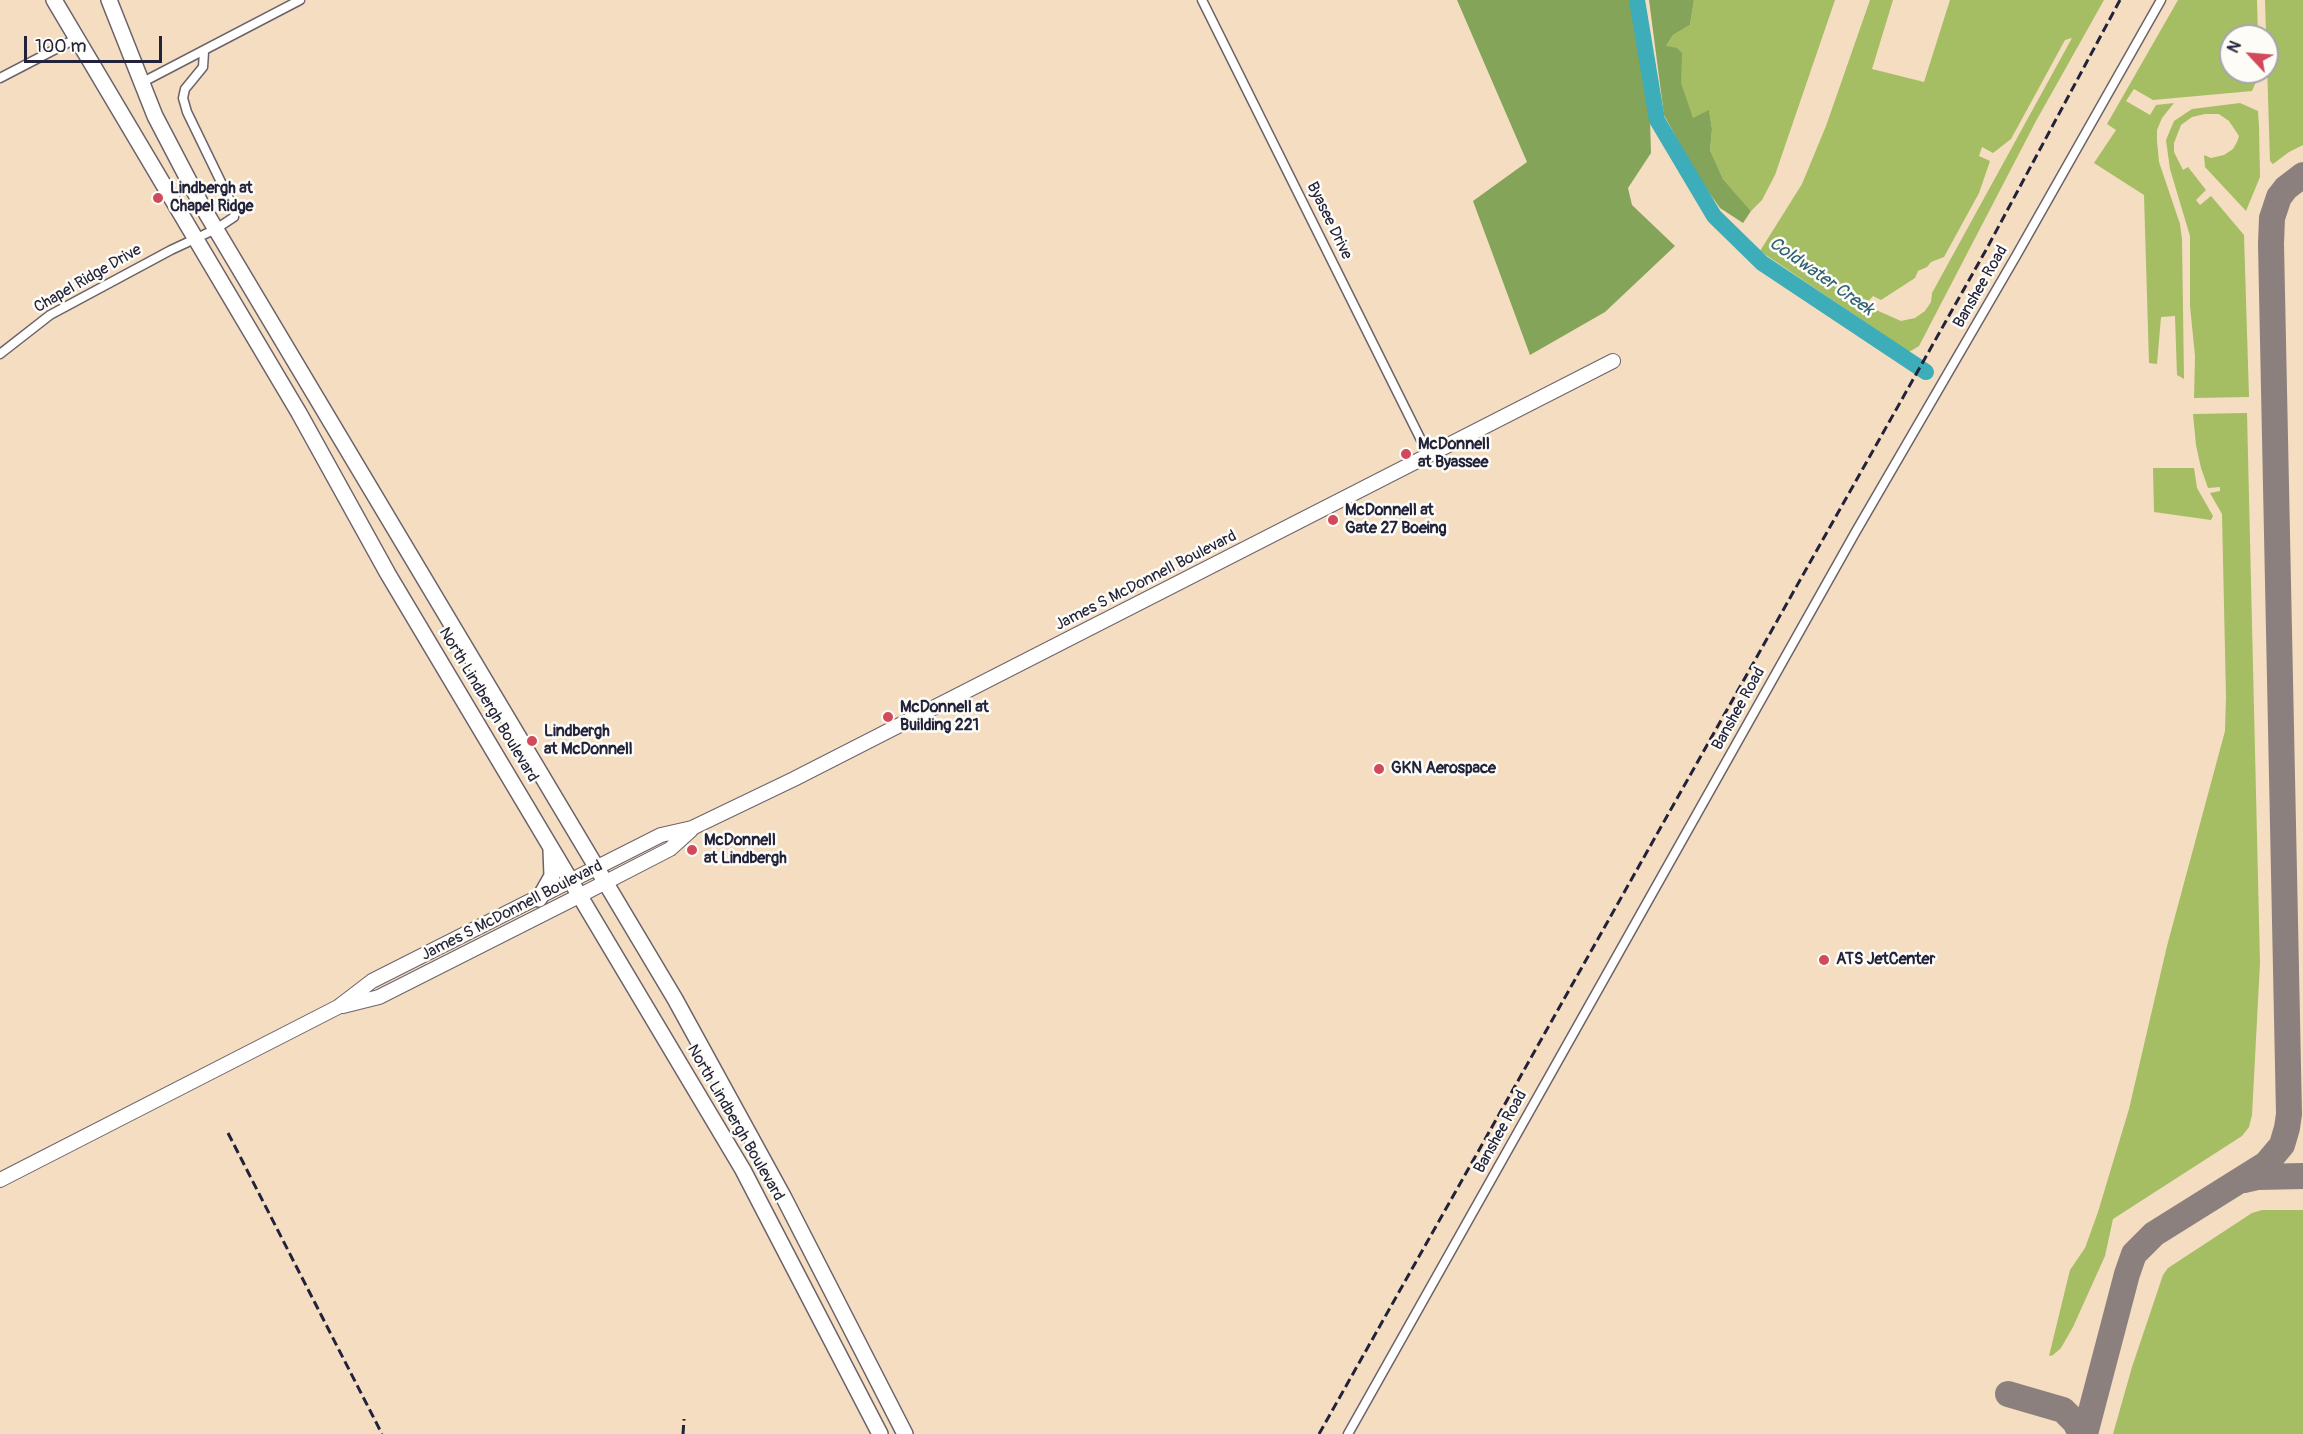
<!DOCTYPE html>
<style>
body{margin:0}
#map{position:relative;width:2303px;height:1434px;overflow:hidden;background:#f5ddc1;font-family:Pangolin,sans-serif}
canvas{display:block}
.north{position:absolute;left:2219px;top:24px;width:60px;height:60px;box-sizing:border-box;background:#fdfcf7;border:2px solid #a5a5ac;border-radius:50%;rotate:296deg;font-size:16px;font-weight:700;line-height:24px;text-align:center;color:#22223b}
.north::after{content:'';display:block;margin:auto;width:21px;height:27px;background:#d1495b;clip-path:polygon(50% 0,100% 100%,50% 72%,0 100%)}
.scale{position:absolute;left:24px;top:36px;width:138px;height:27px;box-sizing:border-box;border:3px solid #22223b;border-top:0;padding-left:8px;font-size:18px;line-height:21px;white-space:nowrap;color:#22223b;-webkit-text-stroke:4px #fdfcf7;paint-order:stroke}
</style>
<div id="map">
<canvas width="2303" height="1434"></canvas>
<div class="north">N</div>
<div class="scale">100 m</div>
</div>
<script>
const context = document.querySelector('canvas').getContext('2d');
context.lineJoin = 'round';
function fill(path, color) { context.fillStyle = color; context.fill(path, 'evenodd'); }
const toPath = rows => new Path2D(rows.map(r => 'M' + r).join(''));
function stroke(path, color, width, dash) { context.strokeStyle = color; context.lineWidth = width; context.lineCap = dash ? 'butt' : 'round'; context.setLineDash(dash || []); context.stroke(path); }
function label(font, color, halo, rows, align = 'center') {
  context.font = font + ' Pangolin,sans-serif'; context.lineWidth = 5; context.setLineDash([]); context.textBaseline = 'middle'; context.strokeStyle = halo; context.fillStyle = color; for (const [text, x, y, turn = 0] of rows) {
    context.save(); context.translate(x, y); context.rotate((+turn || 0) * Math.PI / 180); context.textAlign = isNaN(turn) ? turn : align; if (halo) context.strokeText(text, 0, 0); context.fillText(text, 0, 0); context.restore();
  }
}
const green = toPath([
 [1694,0,1835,0,1775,175,1762,200,1751,211,1723,179,1710,150,1712,129,1709,111,1693,119,1666,46,1673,35,1690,25],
 [1870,0,1893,0,1872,69,1924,82,1950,0,2104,0,2036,121,1919,346,1909,352,1760,251,1802,184,1826,126],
 [2072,38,1932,293,1931,302,1925,311,1915,318,1901,321,1865,305,1873,296,1881,300,1915,278,1918,271,1927,267,1931,262,1944,257,1979,193,1990,161,1979,156,1982,147,1993,153,2011,139,2065,40],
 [2178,0,2257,0,2258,36,2231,36,2231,72,2259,72,2259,75,2252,91,2153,100,2134,89,2126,101,2150,115,2156,105,2174,103,2162,118,2157,130,2157,141,2159,162,2180,224,2182,239,2184,379,2177,375,2175,316,2161,317,2157,364,2149,363,2144,195,2094,163,2116,130,2107,124],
 [2265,0,2303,0,2303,145,2289,152,2273,164,2270,161],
 [2240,103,2258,111,2259,127,2260,177,2246,211,2205,167,2204,155,2211,158,2224,155,2233,149,2237,142,2239,136,2229,121,2219,114,2205,114,2192,117,2181,125,2174,143,2174,152,2183,170,2188,167,2206,190,2196,200,2200,205,2211,196,2244,235,2249,397,2194,398,2195,356,2190,306,2190,236,2170,169,2166,140,2174,121,2192,109],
 [2247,413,2260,963,2252,1115,2249,1127,2242,1136,2113,1219,2105,1256,2073,1327,2061,1348,2053,1355,2049,1356,2070,1270,2085,1248,2098,1212,2129,1109,2167,946,2225,731,2226,697,2222,514,2210,493,2220,491,2220,487,2208,488,2201,468,2196,445,2193,414],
 [2153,468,2194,468,2197,488,2213,516,2211,520,2154,512],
 [2262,1210,2303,1210,2303,1434,2113,1434,2132,1367,2163,1275,2168,1268,2252,1213]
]);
const forest = toPath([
 [1457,0,1631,0,1650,118,1651,153,1628,188,1632,205,1675,246,1605,312,1530,355,1473,201,1527,162],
 [1649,0,1694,0,1690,25,1673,35,1666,46,1677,48,1682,53,1681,83,1693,118,1709,110,1712,129,1710,150,1723,179,1751,211,1743,223,1720,208,1698,177,1664,115]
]);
const river = toPath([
 [1637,0,1657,120,1714,216,1762,263,1926,372]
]);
const taxiway = toPath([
 [2244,1180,2257,1177,2303,1176],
 [2008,1394,2063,1410,2075,1422,2081,1434],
 [2085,1434,2127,1274,2134,1254,2154,1234,2266,1164,2282,1145,2287,1128,2289,1114,2271,244,2272,218,2279,197,2286,188,2303,175]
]);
const minor = toPath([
 [1202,0,1429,456],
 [0,78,77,38],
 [141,83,300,0],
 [0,354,50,315,171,250,216,229,234,217,235,211,187,112,183,98,185,89,203,67,204,52],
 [1348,1434,1855,533,2016,256,2161,0]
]);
const primary = toPath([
 [343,1006,379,997,573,899,670,849,691,830],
 [0,1180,338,1007,372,981,661,835,692,828,794,779,1613,361]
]);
const trunk = toPath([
 [54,0,299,413,388,574,743,1170,880,1434],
 [109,0,155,116,202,206,675,999,783,1196,905,1434],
 [539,899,552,876,551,850]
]);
const rail = toPath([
 [228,1133,382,1434],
 [683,1434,684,1419],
 [1319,1434,1986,250,2120,0]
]);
const markers = [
 [158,198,6,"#d1495b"],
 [1406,454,6,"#d1495b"],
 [1333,520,6,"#d1495b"],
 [888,717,6,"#d1495b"],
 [532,741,6,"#d1495b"],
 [1379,769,6,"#d1495b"],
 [692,850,6,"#d1495b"],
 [1824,960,6,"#d1495b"]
];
const poiNames = [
 ["Lindbergh at",170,189],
 ["Chapel Ridge",170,207],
 ["McDonnell",1418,445],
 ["at Byassee",1418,463],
 ["McDonnell at",1345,511],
 ["Gate 27 Boeing",1345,529],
 ["McDonnell at",900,708],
 ["Building 221",900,726],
 ["Lindbergh",544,732],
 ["at McDonnell",544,750],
 ["GKN Aerospace",1391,769],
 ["McDonnell",704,841],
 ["at Lindbergh",704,859],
 ["ATS JetCenter",1836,960]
];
const streetNames = [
 ["Byasee Drive",1329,221,64],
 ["Chapel Ridge Drive",88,279,-30],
 ["Banshee Road",1981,287,-60],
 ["James S McDonnell Boulevard",1146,581,-27],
 ["North Lindbergh Boulevard",488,705,59],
 ["Banshee Road",1739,709,-61],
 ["James S McDonnell Boulevard",512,911,-27],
 ["North Lindbergh Boulevard",735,1123,60],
 ["Banshee Road",1501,1132,-61]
];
const waterNames = [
 ["Coldwater Creek",1821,277,35]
];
fill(green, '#a5bd63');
fill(forest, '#84a459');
stroke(river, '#3dadb9', 16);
stroke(taxiway, '#8c807e', 26);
stroke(minor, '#6c636a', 11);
stroke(primary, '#6c636a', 16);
stroke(trunk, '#6c636a', 18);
stroke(minor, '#fff', 8);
stroke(primary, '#fff', 14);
stroke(trunk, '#fff', 15);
stroke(rail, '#22223b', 3, [9, 4.5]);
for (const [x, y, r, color] of markers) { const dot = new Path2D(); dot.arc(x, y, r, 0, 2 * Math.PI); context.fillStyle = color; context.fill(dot); stroke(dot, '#fdfcf7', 2); }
label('bold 16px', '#22223b', '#fdfcf7', poiNames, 'left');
label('16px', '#22223b', '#fdfcf7', streetNames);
label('italic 18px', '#2e6174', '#fdfcf7', waterNames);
</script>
